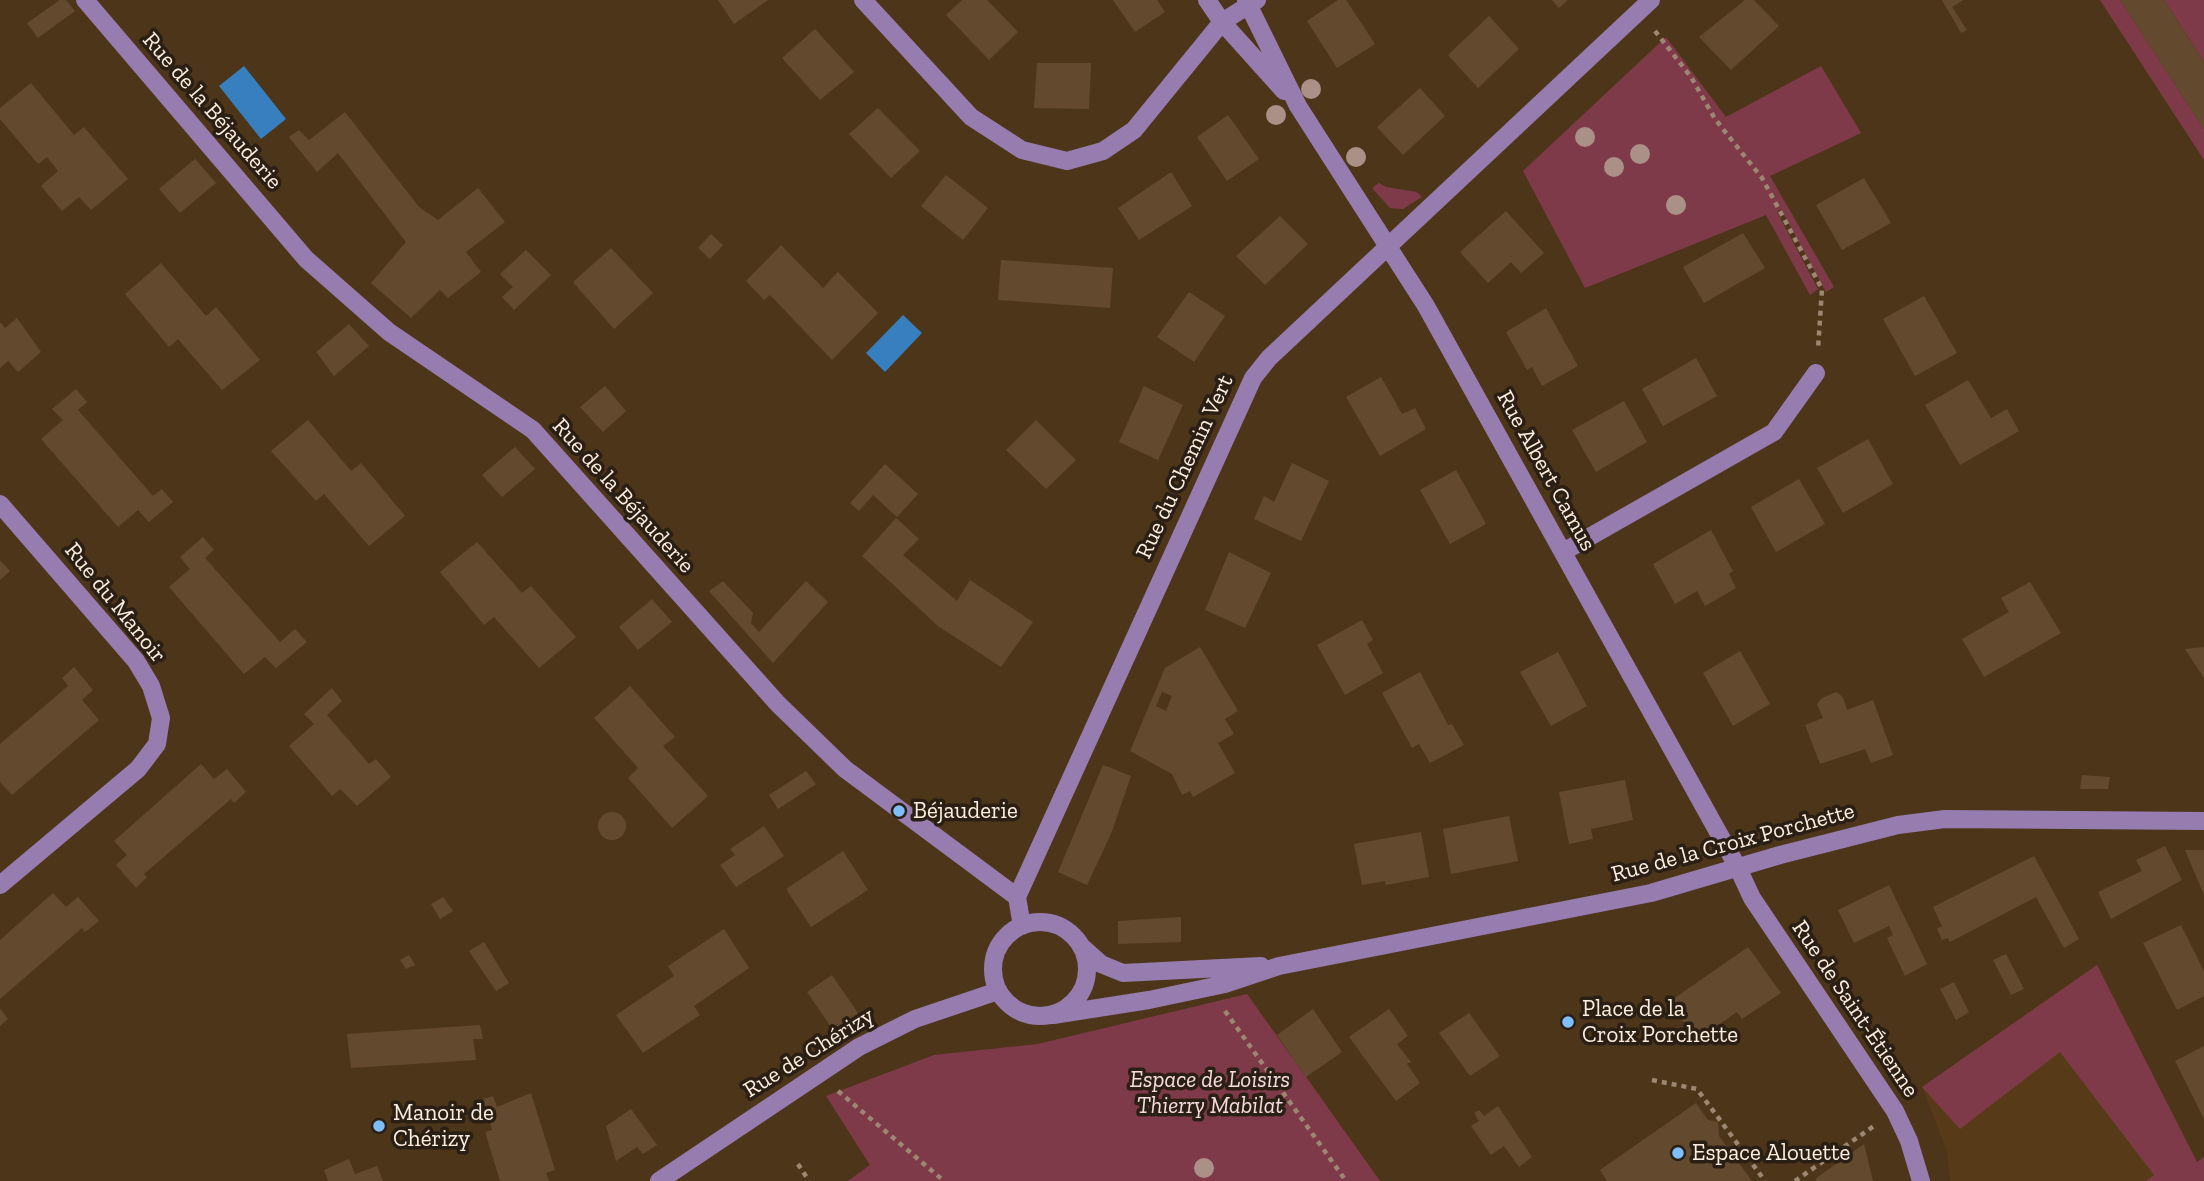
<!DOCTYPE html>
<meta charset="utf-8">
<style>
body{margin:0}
canvas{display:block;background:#4d351a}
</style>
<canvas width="2204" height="1181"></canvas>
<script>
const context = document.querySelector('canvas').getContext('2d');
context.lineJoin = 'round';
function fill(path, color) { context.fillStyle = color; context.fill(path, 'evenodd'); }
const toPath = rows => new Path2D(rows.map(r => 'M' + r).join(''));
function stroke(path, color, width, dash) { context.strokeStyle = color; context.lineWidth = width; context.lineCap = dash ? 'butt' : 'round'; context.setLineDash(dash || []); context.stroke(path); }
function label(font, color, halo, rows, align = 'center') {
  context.font = font + ' "Zilla Slab",serif'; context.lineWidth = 7; context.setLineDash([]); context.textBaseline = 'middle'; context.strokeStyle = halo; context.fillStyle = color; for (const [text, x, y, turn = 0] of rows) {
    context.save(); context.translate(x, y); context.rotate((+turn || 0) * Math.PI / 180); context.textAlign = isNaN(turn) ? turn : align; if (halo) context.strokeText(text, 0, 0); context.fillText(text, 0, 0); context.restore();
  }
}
const built = toPath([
 [2097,965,2197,1162,2204,1157,2204,1181,1950,1181,1947,1151,1922,1087]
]);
const green = toPath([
 [2100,0,2120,0,2204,129,2204,160],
 [2164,0,2204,0,2204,62,2181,26],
 [1666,37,1726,117,1821,66,1861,133,1770,176,1834,287,1826,292,1781,209,1777,212,1818,289,1810,295,1766,215,1585,288,1523,171],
 [1379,183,1386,187,1417,192,1422,197,1403,209,1390,208,1372,188],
 [2097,965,2197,1162,2204,1157,2204,1181,2146,1181,2154,1175,2060,1052,1960,1129,1922,1087],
 [1247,994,1380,1181,848,1181,870,1165,826,1096,934,1055,1038,1044]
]);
const water = toPath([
 [244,66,286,119,261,139,219,86],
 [903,315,922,333,885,372,866,353]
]);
const building = toPath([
 [60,0,66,0,75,11,38,38,27,23],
 [718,0,768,0,734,24],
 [962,0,987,0,1018,32,989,60,946,15],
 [1113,0,1157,0,1165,12,1135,32],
 [1338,0,1346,0,1375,44,1337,68,1307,21],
 [1552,0,1568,0,1559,8],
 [1745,0,1754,0,1779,26,1731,70,1699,37],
 [1942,0,1963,0,1952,7,1967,30,1961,33],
 [2120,0,2164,0,2204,62,2204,129],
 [1489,16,1519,49,1478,88,1448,55],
 [815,29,854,72,820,100,782,58],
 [1037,63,1091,63,1089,109,1034,108],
 [31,83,74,135,84,127,128,179,91,210,79,197,62,211,41,186,58,171,47,157,38,164,0,119,0,108],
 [1420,88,1445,116,1403,155,1377,127],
 [878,108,920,151,891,178,849,134],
 [345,112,419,207,438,220,478,188,505,222,466,252,481,272,448,298,440,290,411,318,371,283,406,242,338,153,317,172,289,137,299,130,309,140],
 [1228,115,1259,159,1227,181,1197,137],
 [195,159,216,183,180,213,159,189],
 [1171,172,1192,206,1139,240,1118,208],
 [946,175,988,208,963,240,921,206],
 [1864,178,1891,223,1842,250,1816,205],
 [1506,211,1544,253,1521,273,1511,262,1488,283,1460,252],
 [1280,216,1308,244,1265,285,1236,256],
 [1743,233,1765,268,1704,303,1683,267],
 [711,234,723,245,710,259,698,248],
 [781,245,823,288,838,272,878,313,832,360,770,295,764,300,746,281],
 [611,248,653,293,614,329,573,282],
 [526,250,551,275,514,310,502,297,513,287,500,274],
 [1001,260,1113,268,1110,308,998,300],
 [161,263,206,316,216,307,260,360,222,390,178,339,169,347,125,294],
 [1189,292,1225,316,1194,362,1157,337],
 [1924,296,1957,353,1915,376,1883,319],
 [1546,308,1578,366,1542,386,1532,367,1527,370,1506,332],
 [17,318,41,352,18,372,8,361,0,368,0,322,5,328],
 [349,324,369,346,334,376,316,352],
 [1696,358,1717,396,1663,426,1642,389],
 [1381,377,1402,414,1415,408,1426,429,1380,456,1346,397],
 [1968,380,1991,418,2007,409,2019,431,1960,465,1925,405],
 [605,386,626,411,603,432,580,407],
 [1144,386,1183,405,1158,460,1119,442],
 [76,389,87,402,78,410,153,496,162,489,173,502,149,522,138,510,118,527,41,439,63,420,52,409],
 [1624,401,1647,442,1596,472,1572,430],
 [308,420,351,471,361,463,405,516,369,546,324,494,316,501,271,451],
 [1036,420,1076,460,1046,489,1006,450],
 [1868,439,1893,484,1843,513,1817,468],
 [515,447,535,469,502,497,482,475],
 [1292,463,1329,481,1301,541,1254,519,1264,496,1274,502],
 [885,464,918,494,897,517,873,495,859,511,850,503],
 [1456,470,1486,524,1450,544,1420,490],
 [1799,479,1825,524,1776,552,1751,507],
 [896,518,919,539,903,555,957,601,970,580,1033,622,1001,667,938,626,862,556],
 [1711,530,1733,571,1729,574,1736,588,1705,606,1697,591,1675,604,1653,564],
 [203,537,214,550,205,558,280,642,295,629,307,642,276,668,265,657,244,674,169,587,190,569,180,557],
 [477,542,522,593,531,586,576,637,539,668,494,617,484,625,440,572],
 [1229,552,1271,573,1245,628,1205,610],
 [0,560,10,571,0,580],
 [723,581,753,613,751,623,759,632,806,581,828,602,773,663,709,591],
 [2030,582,2061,633,1984,677,1962,639,2009,612,2001,598],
 [652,599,672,622,638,650,619,627],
 [1362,620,1373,640,1367,644,1383,673,1345,695,1317,645],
 [1200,647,1238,711,1225,719,1234,734,1218,743,1235,773,1193,797,1190,791,1182,795,1172,774,1130,751,1165,668],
 [1162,692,1172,696,1166,711,1156,706],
 [2204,647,2204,678,2185,649],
 [1740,651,1770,704,1733,726,1703,673],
 [1558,652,1587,706,1551,726,1520,672],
 [74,667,93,690,82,700,99,720,12,795,0,782,0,744,68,686,62,678],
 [1420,672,1448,725,1452,724,1464,745,1430,763,1419,744,1412,748,1382,693],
 [630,686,675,737,663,746,708,796,672,828,628,778,638,768,594,718],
 [332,688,342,701,327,715,369,764,376,759,391,777,357,806,340,789,332,796,289,746,314,724,304,714],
 [1836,692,1843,697,1847,710,1873,700,1893,755,1871,763,1865,749,1820,764,1805,725,1823,718,1817,704,1822,698],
 [201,764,214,779,227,769,246,792,234,803,231,799,144,874,147,877,136,888,116,865,127,855,114,841],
 [1103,765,1131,776,1111,834,1087,885,1058,872],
 [806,771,816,784,778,809,769,795],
 [2082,775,2110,777,2108,789,2080,789],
 [1625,780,1633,820,1591,829,1593,839,1569,844,1559,792],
 '598 826a14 14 0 1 1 28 0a14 14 0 1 1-28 0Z',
 [1509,816,1518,861,1451,874,1443,829],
 [764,826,784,856,736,887,720,865,735,855,730,849],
 [1421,832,1429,877,1386,885,1385,881,1362,885,1354,844],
 [2165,846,2182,880,2111,919,2098,892,2142,871,2136,860],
 [2185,850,2204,850,2204,895],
 [843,851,868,890,811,927,786,889],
 [2034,856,2079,939,2064,948,2036,897,1950,942,1948,938,1942,940,1937,929,1942,926,1933,907],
 [1889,885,1927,964,1905,976,1887,938,1893,935,1889,926,1854,943,1838,910],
 [53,893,66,907,78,897,99,921,85,932,82,928,0,999,0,940],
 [443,897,453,911,440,919,431,904],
 [1181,917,1181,942,1118,944,1118,921],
 [2181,925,2204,971,2204,996,2177,1010,2143,943],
 [724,929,749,968,694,1006,700,1015,643,1053,616,1015,674,976,668,966],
 [484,942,509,983,496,991,469,951],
 [1748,947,1781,993,1742,1019,1737,1012,1696,1040,1669,1002],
 [2006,954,2024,989,2011,995,1993,960],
 [409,955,415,965,406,969,400,960],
 [832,975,858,1013,833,1030,807,992],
 [1954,982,1969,1012,1956,1020,1940,989],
 [0,1009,8,1019,0,1026],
 [1313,1009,1342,1052,1306,1077,1277,1035],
 [1389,1009,1408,1036,1397,1044,1411,1062,1407,1064,1420,1083,1396,1101,1349,1037],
 [1469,1013,1500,1056,1470,1076,1439,1033],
 [480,1025,483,1039,473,1039,476,1060,351,1068,347,1034],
 [2204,1046,2204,1119,2175,1061],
 [531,1093,555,1170,546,1173,549,1181,500,1181,485,1132,492,1130,483,1099,493,1096,497,1107],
 [1696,1103,1708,1120,1718,1122,1719,1136,1752,1181,1607,1181,1600,1170],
 [1498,1106,1532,1157,1519,1167,1504,1146,1491,1155,1471,1126,1479,1121,1474,1113,1479,1110,1484,1116],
 [631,1109,657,1145,643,1154,637,1147,616,1161,606,1126],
 [1864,1144,1873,1181,1817,1181,1815,1179],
 [349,1159,355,1174,377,1166,383,1181,328,1181,324,1170]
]);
const path = toPath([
 [1655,31,1691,77,1715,119,1762,178,1822,289,1818,349],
 [1225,1011,1346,1181],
 [1652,1080,1697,1089,1765,1181],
 [838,1091,944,1181],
 [798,1164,809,1181],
 [1795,1181,1874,1126]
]);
const minor = toPath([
 [85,0,306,259,389,332,533,430,778,704,845,769,1017,897],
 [863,0,971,117,1022,150,1067,161,1103,151,1134,130,1222,22,1257,0],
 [1207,0,1222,22,1284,91],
 [1246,0,1298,106,1426,306,1738,868,1752,898,1895,1111,1909,1141,1921,1181],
 [0,504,136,661,151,686,161,718,157,744,138,769,0,885],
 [1563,552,1774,432,1816,373],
 '993 969a47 47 0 1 1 94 0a47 47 0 1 1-94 0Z',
 [1022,926,1017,897,1253,378,1269,358,1651,0],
 [1082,947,1101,964,1123,973,1261,966],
 [1053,1015,1149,1000,1225,984,1279,966,1651,893,1780,855,1898,825,1945,819,2204,821],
 [659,1181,859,1047,915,1019,998,991]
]);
const trees = [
 [1311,89],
 [1276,115],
 [1585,137],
 [1640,154],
 [1356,157],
 [1614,167],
 [1676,205],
 [1204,1168]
];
const markers = [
 [899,811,7,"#7ebef9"],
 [1568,1022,7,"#7ebef9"],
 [379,1126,7,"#7ebef9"],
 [1678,1153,7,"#7ebef9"]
];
const streetNames = [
 ["Rue de la Béjauderie",212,111,49],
 ["Rue du Chemin Vert",1185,467,-65],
 ["Rue Albert Camus",1546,471,61],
 ["Rue de la Béjauderie",623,496,48],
 ["Rue du Manoir",115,603,51],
 ["Rue de la Croix Porchette",1733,843,-15],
 ["Rue de Saint-Étienne",1855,1009,56],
 ["Rue de Chérizy",809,1053,-32]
];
const poiNames = [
 ["Béjauderie",913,811],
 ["Place de la",1582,1009],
 ["Croix Porchette",1582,1035],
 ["Manoir de",393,1113],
 ["Chérizy",393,1139],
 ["Espace Alouette",1692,1153]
];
const parkNames = [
 ["Espace de Loisirs",1210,1080],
 ["Thierry Mabilat",1210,1106]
];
fill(built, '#573a17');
fill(green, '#7f3a49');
fill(water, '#377fbe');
fill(building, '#634a2e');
stroke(path, '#9c8772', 4.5, [5, 5]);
stroke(minor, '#977caf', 18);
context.fillStyle = '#aa9086';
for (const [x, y] of trees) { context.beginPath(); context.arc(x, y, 10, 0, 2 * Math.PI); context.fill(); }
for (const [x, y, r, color] of markers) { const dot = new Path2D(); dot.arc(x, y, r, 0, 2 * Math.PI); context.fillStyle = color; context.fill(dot); stroke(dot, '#2a1f14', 2.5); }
label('23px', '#feeedf', '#2a1f14', streetNames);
label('23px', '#feeedf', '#2a1f14', poiNames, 'left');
label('italic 23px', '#f6dbdf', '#2a1f14', parkNames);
</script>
